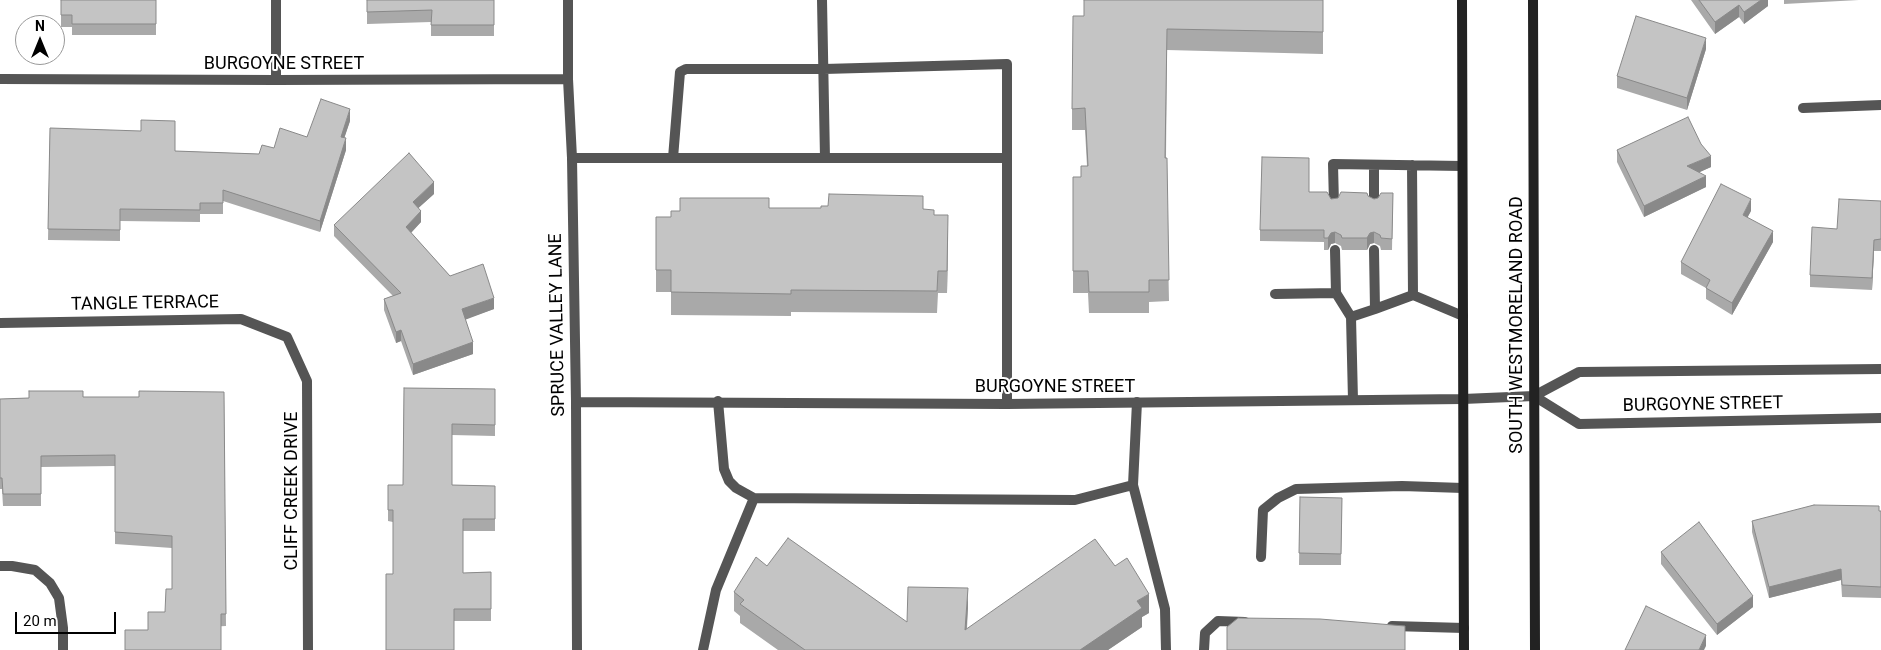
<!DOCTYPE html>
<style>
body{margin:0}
#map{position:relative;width:1881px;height:650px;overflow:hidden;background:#fff;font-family:Roboto,sans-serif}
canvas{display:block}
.north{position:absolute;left:15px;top:15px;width:50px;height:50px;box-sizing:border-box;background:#fff;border:1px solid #999;border-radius:50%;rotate:0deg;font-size:14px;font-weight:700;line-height:20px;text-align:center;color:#000}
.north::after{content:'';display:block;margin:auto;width:18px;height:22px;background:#000;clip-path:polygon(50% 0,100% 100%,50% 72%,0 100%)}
.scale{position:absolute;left:15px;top:612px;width:101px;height:22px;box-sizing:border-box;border:2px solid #000;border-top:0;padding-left:6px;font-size:15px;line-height:18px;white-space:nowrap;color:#000;-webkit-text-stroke:4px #fff;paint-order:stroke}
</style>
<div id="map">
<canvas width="1881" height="650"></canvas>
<div class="north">N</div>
<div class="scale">20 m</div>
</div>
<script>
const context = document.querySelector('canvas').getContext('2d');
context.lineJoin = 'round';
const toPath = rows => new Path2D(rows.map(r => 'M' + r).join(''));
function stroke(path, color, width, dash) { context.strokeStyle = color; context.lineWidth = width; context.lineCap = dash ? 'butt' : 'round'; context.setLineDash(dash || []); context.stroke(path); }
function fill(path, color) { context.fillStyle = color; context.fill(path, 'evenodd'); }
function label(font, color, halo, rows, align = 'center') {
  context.font = font + ' Roboto,sans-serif'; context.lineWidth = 4; context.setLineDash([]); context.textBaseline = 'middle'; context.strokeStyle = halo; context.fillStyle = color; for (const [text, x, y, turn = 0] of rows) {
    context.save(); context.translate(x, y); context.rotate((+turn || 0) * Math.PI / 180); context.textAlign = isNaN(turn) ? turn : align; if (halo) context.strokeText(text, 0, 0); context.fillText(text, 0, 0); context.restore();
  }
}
const lane = toPath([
 [276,0,276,80],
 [572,158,825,158,822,0],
 [673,158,680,72,686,69,824,69,1007,64,1007,404],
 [825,158,1007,158],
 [1334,204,1333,164,1462,166],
 [1374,204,1374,165],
 [1335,250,1336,293,1351,317,1353,400],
 [1275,294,1336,293],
 [1413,295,1463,316],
 [1375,309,1413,295,1412,165],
 [1351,317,1375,309,1374,250],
 [718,401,724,469,729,481,736,488,754,498,1075,500,1133,485],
 [1137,402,1133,485,1165,609,1166,650],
 [1261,557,1263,510,1278,498,1296,489,1402,486,1463,488],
 [0,566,12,566,35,570,50,583,59,598,63,628,63,650],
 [1392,626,1464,628],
 [703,650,716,590,754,498],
 [1204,650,1205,633,1218,621,1245,622]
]);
const street = toPath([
 [568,0,568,79,572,158,576,402,577,650],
 [0,79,276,80,568,79],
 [1803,108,1881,105],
 [0,323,241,319,287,337,307,381,308,650],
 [1534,396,1579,424,1881,418],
 [576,402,1007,404,1463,399,1534,396,1579,372,1881,369]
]);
const secondary = toPath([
 [1462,0,1464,650],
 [1533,0,1535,650]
]);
const wall = toPath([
 [61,0,156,0,156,35,72,35,72,27,61,27],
 [367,0,494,0,494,36,431,36,431,22,367,24],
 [1323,0,1323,54,1167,50,1166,158,1169,301,1149,302,1149,313,1089,313,1088,293,1073,293,1073,177,1081,177,1081,166,1087,166,1085,130,1072,130,1072,109,1084,16],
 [1691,0,1768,0,1768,6,1744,24,1739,17,1715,34],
 [1784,0,1859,0,1784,4],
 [1706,49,1687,110,1617,88,1617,76],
 [350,121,344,138,346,150,320,232,223,201,223,214,200,214,200,222,120,221,120,241,48,240,50,128,175,151,259,154],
 [1617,150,1711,167,1699,172,1706,187,1644,217,1617,162],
 [1309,192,1331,199,1368,196,1374,199,1393,193,1392,250,1381,250,1380,246,1374,243,1370,244,1367,250,1342,250,1341,246,1335,243,1331,244,1328,250,1324,250,1324,242,1260,241,1260,230],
 [434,194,418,208,421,222,411,233,450,276,494,309,465,319,473,354,413,375,401,341,396,343,384,310,384,299,393,296,334,236,334,225],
 [1881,201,1881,251,1874,251,1872,290,1810,287,1810,275,1837,229],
 [769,208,923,209,934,215,948,238,947,293,938,293,937,313,791,312,791,316,671,315,671,292,656,292,656,217,671,217],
 [1751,211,1747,217,1773,242,1732,315,1706,299,1706,288,1681,274,1681,262],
 [404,388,495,389,495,436,452,435,452,485,495,486,495,531,463,531,463,573,491,572,491,621,454,621,393,574,393,522,388,521,388,485,403,485],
 [29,391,83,397,139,397,224,392,226,626,148,630,165,612,172,589,172,548,115,544,115,466,41,467,41,506,3,506,2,489,0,489,0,399,29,398],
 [1300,497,1342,498,1341,565,1299,565],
 [1881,511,1881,598,1842,597,1841,580,1769,598,1752,532,1752,521],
 [1661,552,1753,607,1717,635,1661,564],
 [767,566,907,622,968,607,967,629,1149,613,1142,617,1142,627,1108,650,778,650,740,623,740,616,734,611,734,592]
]);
const shadedWall = toPath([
 [1761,0,1768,0,1768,6,1744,24,1744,12],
 [1739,5,1739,17,1715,34,1715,22],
 [1706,38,1706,49,1687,110,1687,98],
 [350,109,350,121,341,148,341,137],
 [346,138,346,150,320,232,320,221],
 [1711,156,1711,167,1687,178,1687,166],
 [1706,176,1706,187,1644,217,1644,206],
 [434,182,434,194,413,213,413,202],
 [1751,199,1751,211,1743,226,1743,215],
 [421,211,421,222,406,238,406,227],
 [948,215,948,238,947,293,947,271],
 [1773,231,1773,242,1732,315,1732,303],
 [1335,232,1335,243,1331,244,1328,250,1328,238,1331,233],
 [1374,232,1374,243,1370,244,1367,250,1367,238,1370,233],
 [1874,240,1874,251,1872,290,1872,278],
 [494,298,494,309,462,321,462,309],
 [401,330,401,341,396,343,396,332],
 [473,342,473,354,413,375,413,364],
 [1841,569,1841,580,1769,598,1769,587],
 [968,588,968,607,965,649,965,630],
 [1149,594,1149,613,1142,617,1142,627,1108,650,1080,650,1137,601],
 [1753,596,1753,607,1717,635,1717,624],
 [1706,635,1706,646,1704,650,1699,650]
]);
const building = toPath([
 [61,0,156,0,156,24,72,24,72,15,61,15,61,0],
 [367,0,494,0,494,25,431,25,432,10,367,12,367,0],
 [1084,0,1323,0,1323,32,1167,29,1165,158,1167,158,1169,280,1149,280,1149,292,1089,292,1088,271,1073,271,1073,177,1081,177,1081,166,1088,166,1085,108,1072,109,1073,16,1084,16,1084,0],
 [1699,0,1761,0,1744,12,1739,5,1715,22,1699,0],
 [1636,16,1706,38,1687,98,1617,76,1636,16],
 [321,99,350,109,341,137,346,138,320,221,223,190,223,203,200,203,200,210,120,209,120,230,48,229,50,128,141,131,141,120,175,121,175,151,259,154,262,145,274,148,280,128,307,137,321,99],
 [1688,117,1701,144,1711,156,1687,166,1706,176,1644,206,1617,150,1688,117],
 [409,153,434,182,413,202,421,211,406,227,450,276,483,264,494,298,462,309,473,342,413,364,401,330,396,332,384,299,401,293,334,225,409,153],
 [1262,157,1309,158,1309,192,1327,192,1331,199,1338,198,1341,192,1367,193,1368,196,1374,199,1378,198,1381,193,1393,193,1392,239,1381,238,1380,235,1374,232,1370,233,1367,238,1342,238,1341,235,1335,232,1331,233,1328,238,1324,238,1324,230,1260,230,1262,157],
 [1721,184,1751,199,1743,215,1773,231,1732,303,1706,288,1710,280,1681,262,1721,184],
 [829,194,923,196,923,209,934,210,934,215,948,215,947,271,938,271,937,291,791,290,791,294,671,292,671,270,656,270,656,217,671,217,671,211,680,211,680,198,769,198,769,208,821,208,821,206,828,206,829,194],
 [1839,199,1881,201,1881,239,1874,240,1872,278,1810,275,1812,227,1837,229,1839,199],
 [404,388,495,389,495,425,452,424,452,485,495,486,495,519,463,519,463,573,491,572,491,609,454,609,454,650,386,650,386,574,393,574,393,510,388,510,388,485,403,485,404,388],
 [29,391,83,391,83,397,139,397,139,391,224,392,226,614,221,614,221,650,125,650,125,630,148,630,148,612,165,612,166,589,172,589,172,536,115,532,115,455,41,456,41,494,3,494,2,478,0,478,0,399,29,398,29,391],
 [1300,497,1342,498,1341,554,1299,553,1300,497],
 [1814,505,1879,506,1879,511,1881,511,1881,587,1842,585,1841,569,1769,587,1752,521,1814,505],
 [1699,522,1753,596,1717,624,1661,552,1699,522],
 [788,538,907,622,908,587,968,588,965,630,1095,539,1115,566,1127,558,1149,594,1137,601,1142,608,1080,650,805,650,740,604,744,600,734,592,756,557,767,566,788,538],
 [1646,606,1706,635,1699,650,1625,650,1646,606],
 [1238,618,1320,619,1405,626,1405,650,1227,650,1227,627,1238,618]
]);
const streetNames = [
 ["BURGOYNE STREET",284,64],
 ["TANGLE TERRACE",145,304,-1],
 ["SPRUCE VALLEY LANE",558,325,-91],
 ["SOUTH WESTMORELAND ROAD",1517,325,-90],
 ["BURGOYNE STREET",1055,387],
 ["BURGOYNE STREET",1703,405,-1],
 ["CLIFF CREEK DRIVE",292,491,-90]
];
stroke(lane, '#555', 10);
stroke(street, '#555', 10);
stroke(secondary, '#222', 10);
fill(wall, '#a9a9a9');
fill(shadedWall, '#898989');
fill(building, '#c4c4c4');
stroke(building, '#898989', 1);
label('18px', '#000', '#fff', streetNames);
</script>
